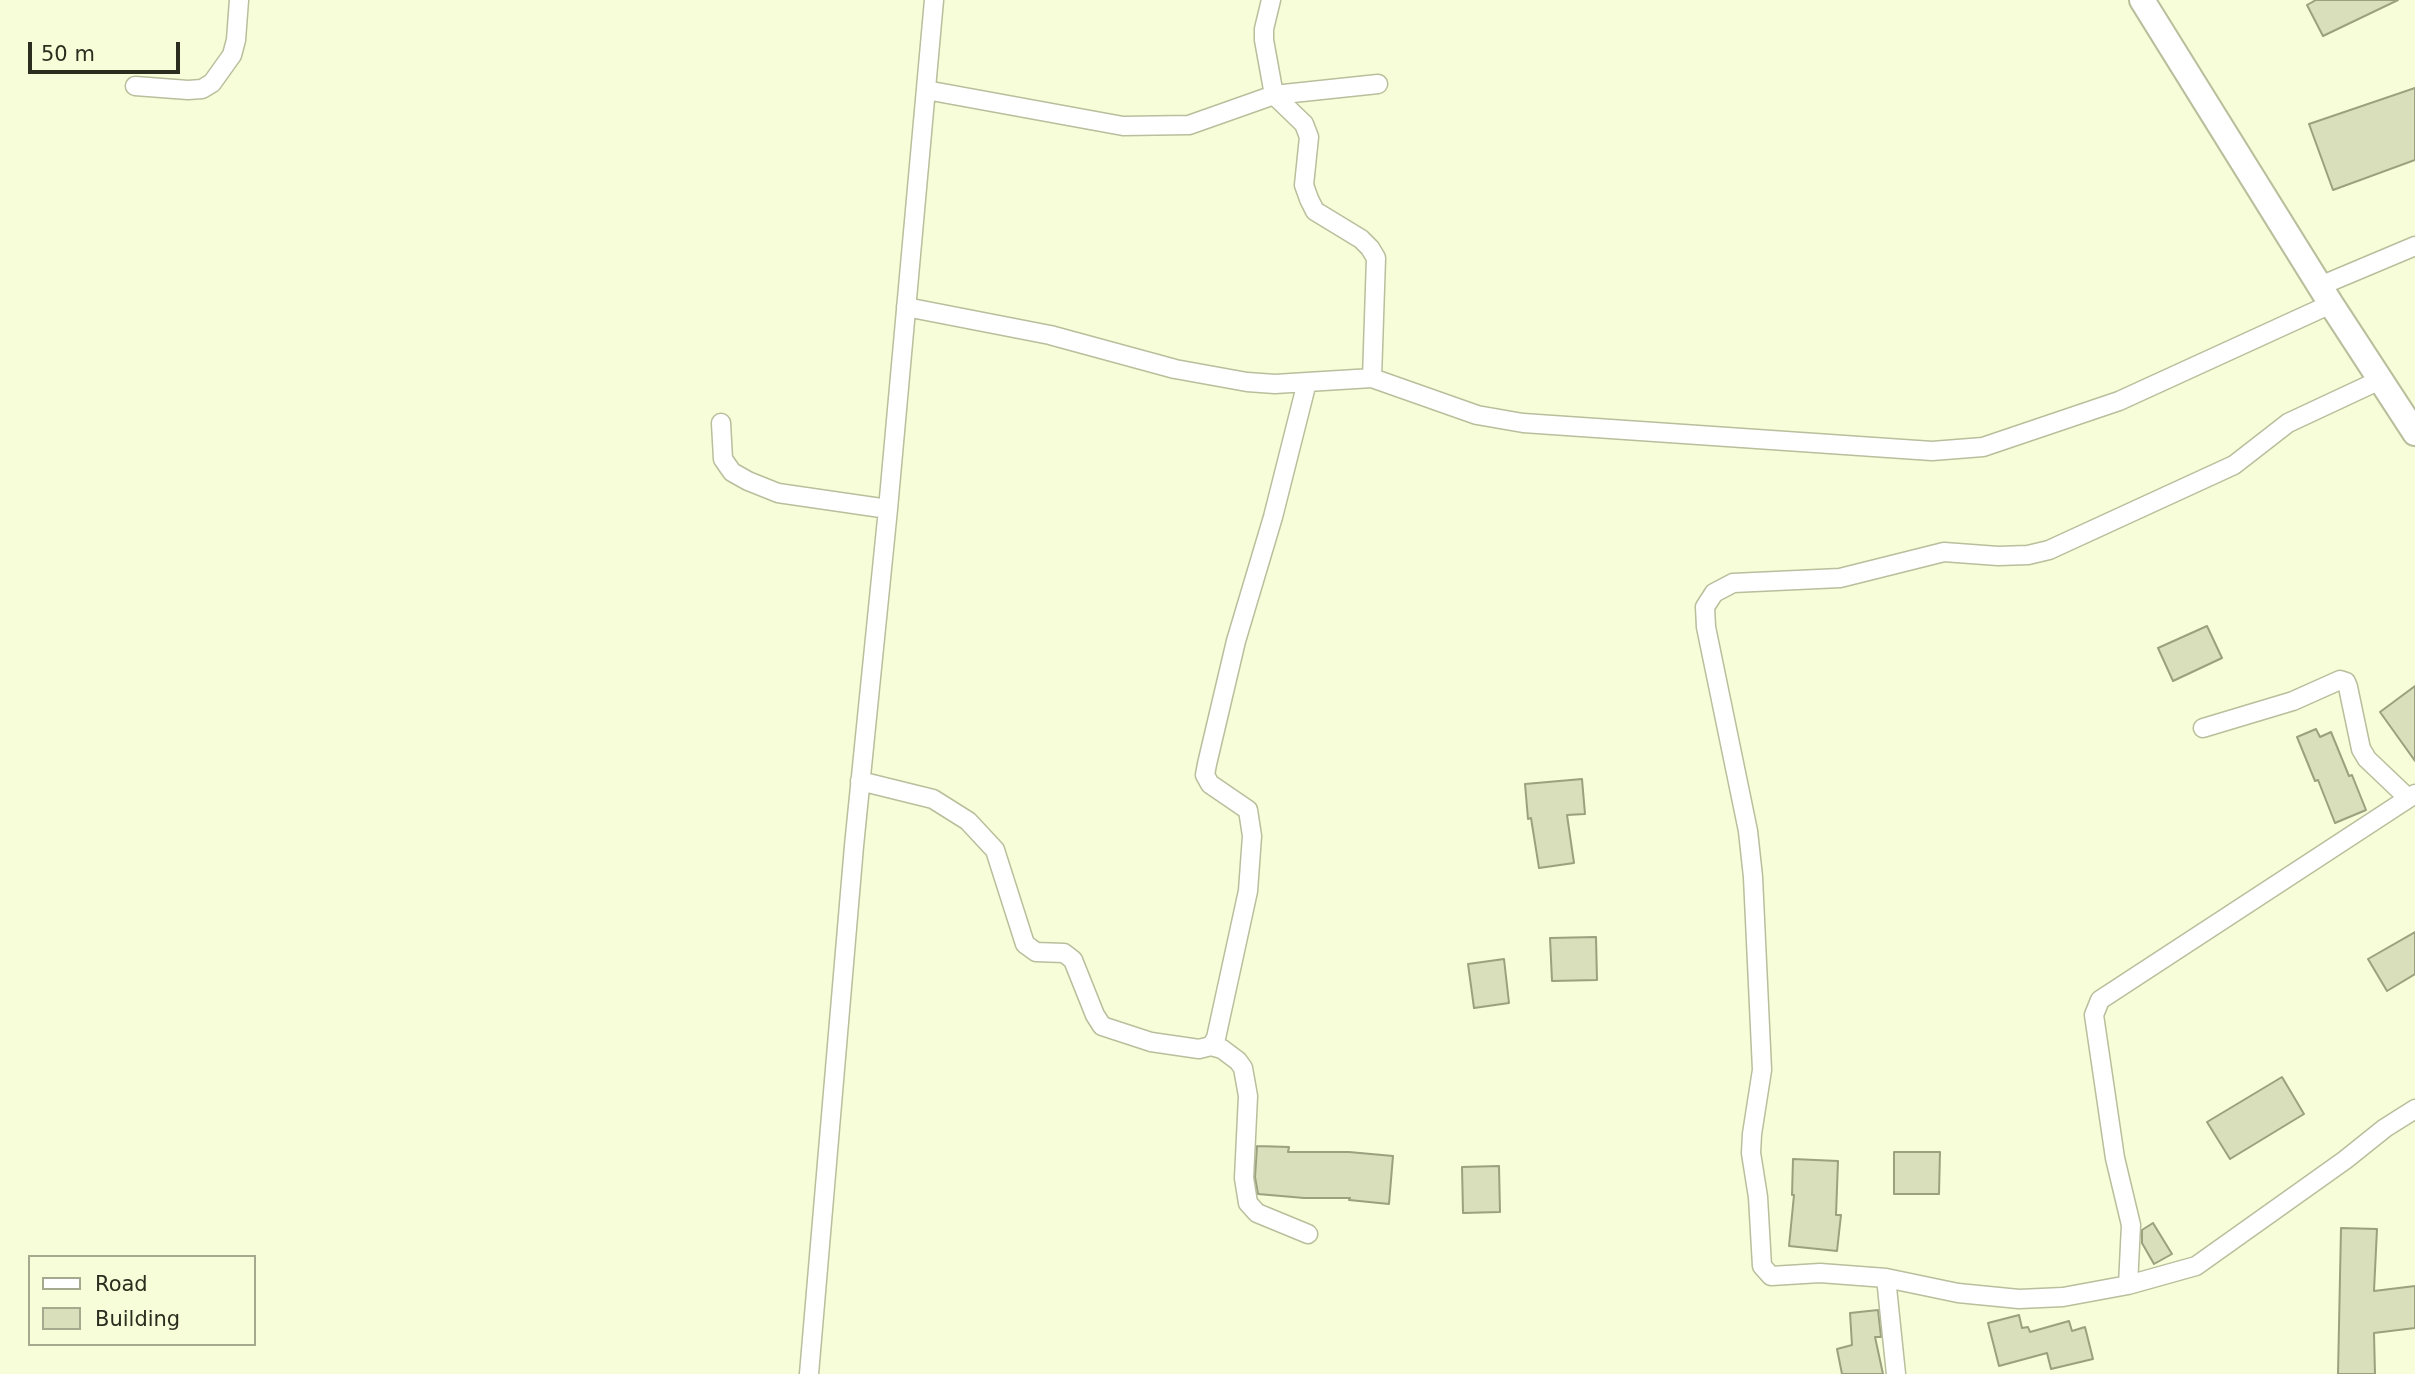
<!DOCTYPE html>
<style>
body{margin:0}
#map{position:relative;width:2415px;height:1374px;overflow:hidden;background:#f7fdd8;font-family:"DejaVu Sans",sans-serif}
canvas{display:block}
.legend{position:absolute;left:28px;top:1255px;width:228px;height:91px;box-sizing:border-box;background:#f7fdd8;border:2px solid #a5aa8e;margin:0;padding:9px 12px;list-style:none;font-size:21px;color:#2b2d1f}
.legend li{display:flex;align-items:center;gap:14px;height:35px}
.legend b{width:35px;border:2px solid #a5aa8e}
.scale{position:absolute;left:28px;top:42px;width:152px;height:32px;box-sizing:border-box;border:4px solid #2b2d1f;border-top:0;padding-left:9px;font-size:21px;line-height:24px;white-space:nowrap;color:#2b2d1f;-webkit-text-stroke:5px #f7fdd8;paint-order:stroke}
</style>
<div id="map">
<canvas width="2415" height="1374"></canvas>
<ul class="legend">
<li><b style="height:9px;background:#fff"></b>Road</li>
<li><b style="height:19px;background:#d9debb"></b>Building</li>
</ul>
<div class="scale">50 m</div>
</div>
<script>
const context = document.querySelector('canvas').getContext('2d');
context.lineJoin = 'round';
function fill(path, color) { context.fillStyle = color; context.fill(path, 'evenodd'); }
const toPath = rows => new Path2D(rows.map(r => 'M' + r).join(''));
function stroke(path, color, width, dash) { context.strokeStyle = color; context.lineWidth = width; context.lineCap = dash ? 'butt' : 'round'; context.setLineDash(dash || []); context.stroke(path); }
const building = toPath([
 [2316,0,2398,0,2323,36,2307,5,2316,0],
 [2415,88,2415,160,2333,190,2309,124,2415,88],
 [2207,626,2222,658,2173,681,2158,648,2207,626],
 [2415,686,2415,761,2380,712,2415,686],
 [2316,729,2320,737,2331,732,2349,776,2352,775,2366,810,2335,823,2318,780,2315,781,2297,737,2316,729],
 [1582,779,1585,814,1567,815,1574,863,1539,868,1531,818,1528,819,1525,784,1582,779],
 [2415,932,2415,974,2387,991,2368,959,2415,932],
 [1596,937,1597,980,1552,981,1550,938,1596,937],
 [1504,959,1509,1003,1474,1008,1468,964,1504,959],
 [2282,1077,2304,1114,2230,1159,2207,1122,2282,1077],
 [1257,1146,1289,1147,1288,1152,1349,1152,1393,1156,1389,1204,1349,1200,1350,1198,1304,1198,1258,1194,1255,1177,1257,1146],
 [1894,1152,1940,1152,1939,1194,1894,1194,1894,1152],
 [1793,1159,1838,1161,1836,1215,1841,1215,1837,1251,1789,1246,1794,1195,1792,1195,1793,1159],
 [1499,1166,1500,1212,1463,1213,1462,1167,1499,1166],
 [2153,1223,2172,1254,2154,1264,2142,1243,2142,1230,2153,1223],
 [2341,1228,2377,1229,2374,1291,2415,1286,2415,1328,2374,1333,2375,1374,2338,1374,2341,1228],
 [1878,1310,1881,1337,1875,1337,1883,1374,1842,1374,1837,1349,1852,1345,1850,1313,1878,1310],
 [2019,1315,2022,1328,2028,1327,2030,1332,2069,1321,2072,1331,2085,1327,2093,1359,2051,1369,2047,1353,1999,1366,1988,1323,2019,1315]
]);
const street = toPath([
 [1271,0,1264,29,1264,40,1274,95,1304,124,1309,137,1304,185,1309,199,1315,211,1361,239,1370,248,1376,258,1372,378],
 [135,86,188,90,202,89,212,83,232,55,236,40,239,0],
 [926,90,1123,126,1189,125,1274,95,1378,84],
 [2320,286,2415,246],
 [906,307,1050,335,1175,369,1247,382,1275,384,1372,378,1477,415,1523,423,1932,451,1983,447,2119,401,2331,304],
 [2380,380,2288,423,2234,465,2049,550,2028,555,1998,556,1944,552,1840,578,1733,583,1714,593,1705,607,1706,627,1748,831,1753,877,1762,1070,1752,1134,1751,1153,1758,1197,1762,1266,1771,1276,1820,1273,1886,1278,1958,1293,2019,1299,2063,1297,2128,1285,2196,1266,2345,1160,2385,1128,2415,1109],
 [721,423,723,459,732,472,748,481,778,493,888,509],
 [2203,728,2293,701,2340,680,2346,682,2348,687,2361,749,2367,759,2408,798],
 [860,781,933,799,968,821,995,850,1025,944,1036,952,1064,953,1073,960,1095,1015,1102,1026,1151,1042,1199,1049,1211,1046,1222,1049,1238,1061,1243,1068,1248,1096,1244,1178,1248,1203,1257,1213,1308,1234],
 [1211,1046,1216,1038,1248,891,1252,836,1248,810,1210,784,1205,775,1207,764,1236,641,1273,517,1307,382],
 [1886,1278,1896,1374],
 [2128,1285,2131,1225,2115,1158,2094,1015,2100,1000,2415,794],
 [809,1374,854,846,888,509,934,0]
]);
const secondary = toPath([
 [2142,0,2331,304,2415,433]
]);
fill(building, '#d9debb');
stroke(building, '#9ba07f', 2);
stroke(street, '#b9be9c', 21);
stroke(secondary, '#b9be9c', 28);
stroke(street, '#fff', 18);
stroke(secondary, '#fff', 24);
</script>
